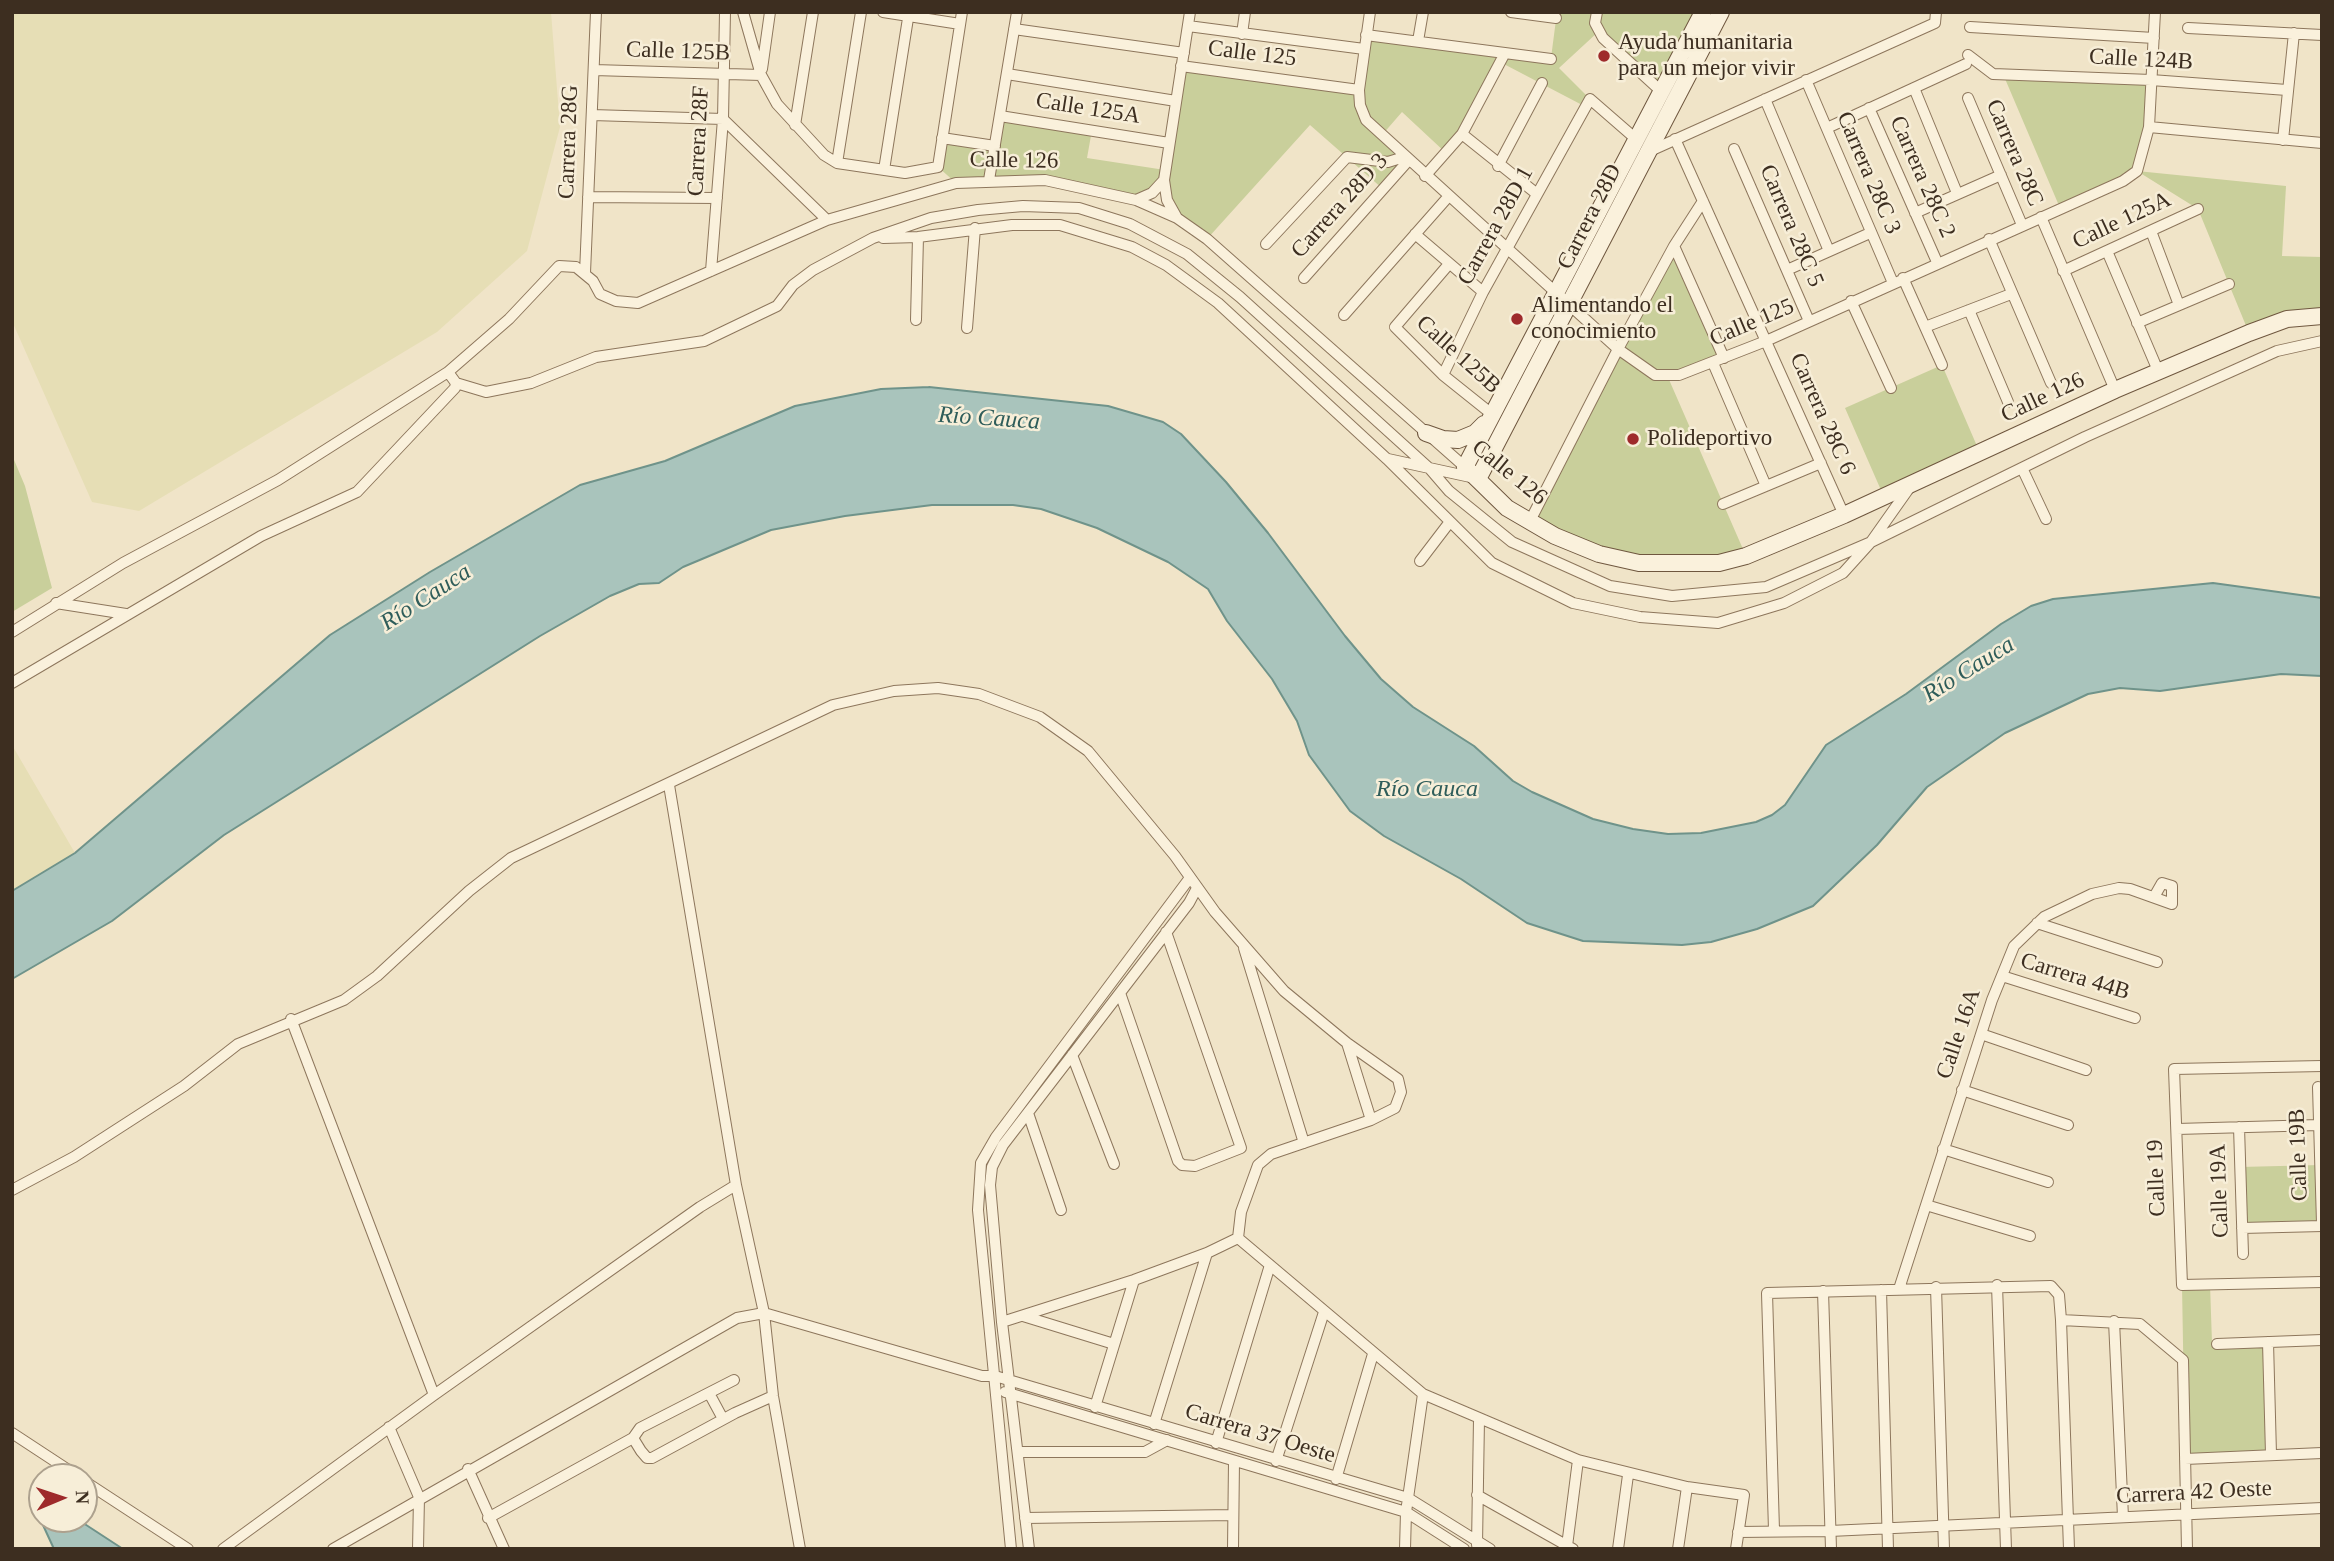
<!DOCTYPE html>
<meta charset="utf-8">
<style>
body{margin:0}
#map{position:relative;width:2334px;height:1561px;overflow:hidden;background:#f0e4c8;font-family:Georgia,serif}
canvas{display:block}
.frame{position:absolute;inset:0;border:14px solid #3d2e20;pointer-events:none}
.north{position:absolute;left:28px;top:1463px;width:70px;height:70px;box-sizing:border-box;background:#f7eed8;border:2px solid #ada18e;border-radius:50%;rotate:88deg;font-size:19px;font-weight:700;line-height:28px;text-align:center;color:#3d2e20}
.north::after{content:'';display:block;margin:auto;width:24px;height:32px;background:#9e2a2b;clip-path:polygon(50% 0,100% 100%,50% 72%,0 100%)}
</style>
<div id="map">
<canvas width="2334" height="1561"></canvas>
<div class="frame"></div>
<div class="north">N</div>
</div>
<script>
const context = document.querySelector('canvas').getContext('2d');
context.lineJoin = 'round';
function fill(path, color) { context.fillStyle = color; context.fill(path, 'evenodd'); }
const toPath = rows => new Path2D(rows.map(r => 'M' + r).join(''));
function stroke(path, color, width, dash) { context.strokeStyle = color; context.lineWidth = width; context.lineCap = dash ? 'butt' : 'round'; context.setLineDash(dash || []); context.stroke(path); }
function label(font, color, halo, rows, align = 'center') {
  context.font = font + ' Georgia,serif'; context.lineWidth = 5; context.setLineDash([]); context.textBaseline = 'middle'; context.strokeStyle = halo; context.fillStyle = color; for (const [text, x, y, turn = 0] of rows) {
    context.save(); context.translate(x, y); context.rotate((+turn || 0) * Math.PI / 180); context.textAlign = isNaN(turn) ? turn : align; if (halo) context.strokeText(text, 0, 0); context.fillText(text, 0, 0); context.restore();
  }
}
const farmland = toPath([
 [12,12,551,12,560,127,527,251,437,332,139,511,92,502,12,321],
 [12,745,75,853,12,891]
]);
const green = toPath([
 [1557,12,1721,12,1478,479,1465,467,1661,92,1598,32,1559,68,1590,99,1586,107,1500,62,1446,153,1402,112,1382,135,1408,161,1383,189,1310,125,1207,239,1177,218,1164,190,1144,198,1045,180,956,183,938,167,942,138,995,145,1000,116,1092,130,1087,158,1165,170,1181,66,1358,90,1366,35,1551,58],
 [2003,74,2151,80,2137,171,2286,186,2282,256,2322,257,2322,316,2249,333,2198,209,2137,171,2060,208],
 [1674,246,1724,358,1667,375,1746,556,1639,563,1530,521],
 [1942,365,1980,453,1884,497,1845,408],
 [12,455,25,486,52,588,12,612],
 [2320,1165,2322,1226,2242,1228,2240,1167],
 [2210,1284,2212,1343,2268,1342,2271,1454,2185,1459,2182,1285]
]);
const water = toPath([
 [929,387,1108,406,1163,422,1181,434,1226,482,1268,533,1345,636,1381,679,1413,707,1474,746,1513,781,1532,792,1593,819,1633,829,1668,834,1701,833,1756,822,1772,815,1785,805,1826,745,1906,694,2001,624,2031,606,2053,599,2213,583,2322,598,2322,676,2281,674,2160,691,2120,688,2088,694,2005,733,1927,787,1877,845,1813,906,1757,929,1711,942,1682,945,1583,941,1527,923,1461,879,1384,836,1350,811,1309,755,1297,721,1272,679,1227,621,1208,589,1168,562,1097,528,1041,509,1013,505,932,505,845,516,771,530,683,567,659,583,639,584,610,596,540,636,224,835,112,921,12,979,12,891,75,853,330,635,430,572,580,485,665,461,795,406,881,389,929,387],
 [42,1496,42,1519,77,1519,123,1549,54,1549,31,1499,42,1496]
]);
const street = toPath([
 [743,12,761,75,777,104,824,155,837,163,905,173,938,167],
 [883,12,960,24],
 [1370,12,1359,90,1360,105,1366,120,1618,349,1655,375,1679,375,1766,341,2123,181,2137,171,2149,127,2155,12],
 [1511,12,1556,18],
 [1597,12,1595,23,1603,38,1662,92],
 [1188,26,1364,49],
 [1970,27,2154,38],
 [2188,28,2322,35],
 [1014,29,1184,53],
 [1242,34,1245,12],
 [1366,35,1551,59],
 [1418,41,1423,12],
 [1968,55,1993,74,2151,80,2287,90],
 [1181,66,1359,90],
 [762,69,770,12],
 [594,70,761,75],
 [1007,74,1176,101],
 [1806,80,1893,283],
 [1914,88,1957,193],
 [1968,98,2022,225],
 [1765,99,1829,251],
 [1869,108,1937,262],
 [592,115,723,119,827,220],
 [1000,116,1169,143],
 [795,125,813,12],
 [2149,127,2322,143],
 [1827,128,1966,64],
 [1462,134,1537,194],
 [942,138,995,146],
 [1675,139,1844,515],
 [2283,140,2294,33],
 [1734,149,1809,321],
 [1650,151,1935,23,1936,12],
 [837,163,861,12],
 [1498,166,1542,83],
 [938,167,962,12],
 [884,170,909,12],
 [1425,176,1462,134,1505,53],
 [989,180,1017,12],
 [588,197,717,198],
 [1136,200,1152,193,1164,180],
 [1915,213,2001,175],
 [2041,217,2115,390],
 [1177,218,1167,200,1164,180,1190,12],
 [2151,231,2179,305],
 [1415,234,1483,292],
 [883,238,918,237,1012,225,1060,225,1132,247,1166,265,1218,303,1387,459,1492,563,1573,603,1640,617,1718,623,1784,603,1843,573,1871,542,1912,484],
 [1989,239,2051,383],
 [1266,244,1347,157,1388,162,1404,157],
 [1674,246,1724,358],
 [2107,251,2159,373],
 [1449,264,1395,327,1443,375,1493,415],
 [1787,270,1870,233],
 [711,271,723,119,725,12],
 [2063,271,2198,209],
 [585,273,596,12],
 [1304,278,1408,161],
 [1903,278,1942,365],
 [1851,301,1891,388],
 [1969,310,2008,402],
 [1344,315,1448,197],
 [916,320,918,237],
 [2137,323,2229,284],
 [1925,327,2011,294],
 [967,328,975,228],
 [1713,363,1766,486],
 [448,372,456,383,486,392,531,383,596,357,704,341,777,306,793,285,813,270,873,238,931,218,978,210,1023,206,1079,208,1130,224,1187,254,1240,297,1430,469,1449,491,1512,542,1610,586,1672,596,1766,587,1871,542,2085,437,2277,351,2322,341],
 [1443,375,1483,292,1590,99,1636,139],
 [1388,459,1475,478],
 [2022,468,2046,519],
 [1723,504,1821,463],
 [1530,521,1618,349,1674,246,1703,201],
 [1420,561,1449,523],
 [56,603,126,614],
 [12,632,123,563,278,480,448,372,509,319,559,266,576,267,593,281,600,294,616,301,638,303,827,220,956,183,1045,180,1136,200,1177,218,1207,239,1465,467],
 [12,683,261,536,357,492,455,388,456,383],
 [669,785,736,1185,764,1313,773,1396,800,1549],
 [2037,923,2157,962],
 [1244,948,1304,1143],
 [2002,976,2135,1018],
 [1120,993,1178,1161,1182,1165,1195,1166,1241,1148,1166,932],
 [291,1019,434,1395],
 [1981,1034,2086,1070],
 [1347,1043,1371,1120],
 [1072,1055,1114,1164],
 [2322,1066,2174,1069,2182,1285,2322,1282],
 [2318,1087,2322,1223],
 [1962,1090,2068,1125],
 [1028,1113,1061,1210],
 [2239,1127,2243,1254],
 [2177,1129,2319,1125],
 [1943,1149,2048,1182],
 [12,1190,74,1157,184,1086,238,1044,344,1000,377,976,469,891,511,858,833,705,894,691,938,688,979,694,1040,717,1088,751,1175,856,1215,912,1284,991,1347,1043,1398,1079,1401,1092,1395,1108,1371,1120,1271,1154,1258,1165,1241,1212,1238,1238],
 [1926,1205,2030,1236],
 [2242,1228,2322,1226],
 [1238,1238,1423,1394,1578,1460,1687,1487,1744,1495,1736,1549],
 [1997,1285,2006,1549],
 [1936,1287,1944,1549],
 [1899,1289,1992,1000,2014,946,2044,917,2092,894,2119,888,2130,889,2172,904,2172,886,2162,883,2154,897],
 [1881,1290,1888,1549],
 [1823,1291,1831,1549],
 [1023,1316,1114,1344],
 [2061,1320,2140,1324,2183,1360,2187,1549],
 [2114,1321,2123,1517],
 [1002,1322,1134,1280,1207,1253,1238,1238],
 [2268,1342,2271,1454],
 [2217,1344,2322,1340],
 [734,1380,640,1428,633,1438,641,1451,647,1458,652,1458,735,1413,773,1396],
 [1005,1392,1406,1512,1464,1549],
 [709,1393,723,1419],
 [1095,1407,1134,1280],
 [1154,1424,1207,1253],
 [389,1427,419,1497,418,1549],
 [12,1433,79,1477],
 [1216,1443,1270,1265],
 [1019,1452,1145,1452,1167,1440],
 [2185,1459,2322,1453],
 [1276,1461,1324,1312],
 [468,1469,504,1549],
 [1336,1479,1373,1354],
 [84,1481,188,1549],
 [1477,1495,1573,1549],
 [488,1518,633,1438],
 [1025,1518,1233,1515],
 [1774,1530,1767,1293,2051,1286,2059,1295,2061,1320,2069,1549],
 [1738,1532,1830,1531,2322,1508],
 [1477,1545,1479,1419],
 [1567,1546,1578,1460],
 [223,1549,434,1395,700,1207,736,1185],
 [333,1549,737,1318,764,1313,982,1376,995,1376,1408,1498,1490,1549],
 [1011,1549,978,1210,981,1163,996,1137,1189,879],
 [1029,1549,1002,1322,990,1185,992,1167,1003,1145,1189,903,1197,888],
 [1233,1549,1234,1461],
 [1405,1549,1406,1512,1423,1394],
 [1618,1549,1628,1475],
 [1678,1549,1687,1487]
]);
const secondary = toPath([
 [1703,12,1465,467,1507,508,1555,536,1599,554,1639,563,1719,563,1746,556,1844,515,2115,390,2249,333,2287,319,2322,316],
 [1426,433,1443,439,1458,440,1475,433,1484,424],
 [1478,479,1721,12]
]);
const markers = [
 [1604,56,7,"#9e2a2b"],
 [1517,319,7,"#9e2a2b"],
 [1633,439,7,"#9e2a2b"]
];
const poiNames = [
 ["Ayuda humanitaria",1618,43],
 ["para un mejor vivir",1618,69],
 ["Alimentando el",1531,306],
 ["conocimiento",1531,332],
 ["Polideportivo",1647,439]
];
const streetNames = [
 ["Calle 125B",678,52,2],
 ["Calle 125",1252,54,7],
 ["Calle 124B",2141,60,3],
 ["Calle 125A",1088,109,9],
 ["Carrera 28F",699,141,-87],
 ["Carrera 28G",569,142,-88],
 ["Carrera 28C",2014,153,67],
 ["Calle 126",1014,161,1],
 ["Carrera 28C 3",1868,173,67],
 ["Carrera 28C 2",1922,177,66],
 ["Carrera 28D 3",1340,206,-48],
 ["Carrera 28D",1590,217,-63],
 ["Calle 125A",2122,221,-25],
 ["Carrera 28D 1",1496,226,-61],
 ["Carrera 28C 5",1791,226,67],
 ["Calle 125",1752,323,-23],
 ["Calle 125B",1458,355,42],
 ["Calle 126",2043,398,-25],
 ["Carrera 28C 6",1822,414,66],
 ["Calle 126",1509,473,39],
 ["Carrera 44B",2075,977,17],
 ["Calle 16A",1959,1034,-71],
 ["Calle 19B",2299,1155,-92],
 ["Calle 19",2157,1178,-92],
 ["Calle 19A",2220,1191,-92],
 ["Carrera 37 Oeste",1260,1434,17],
 ["Carrera 42 Oeste",2194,1493,-3]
];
const waterNames = [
 ["Río Cauca",989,419,4],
 ["Río Cauca",426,598,-33],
 ["Río Cauca",1969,670,-32],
 ["Río Cauca",1427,790]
];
fill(farmland, '#e6deb5');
fill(green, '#c9cf9b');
fill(water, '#a9c4bc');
stroke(water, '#6f938a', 2);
stroke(street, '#8d765c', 12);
stroke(secondary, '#6f573f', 18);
stroke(street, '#faf1dc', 10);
stroke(secondary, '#faf1dc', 16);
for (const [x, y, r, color] of markers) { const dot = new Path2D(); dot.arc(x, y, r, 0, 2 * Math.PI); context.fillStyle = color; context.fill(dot); stroke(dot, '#f7eed8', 2.5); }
label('23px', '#3d2e20', '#f7eed8', poiNames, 'left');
label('23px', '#3d2e20', '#f7eed8', streetNames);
label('italic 24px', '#2f5d5a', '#f7eed8', waterNames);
</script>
